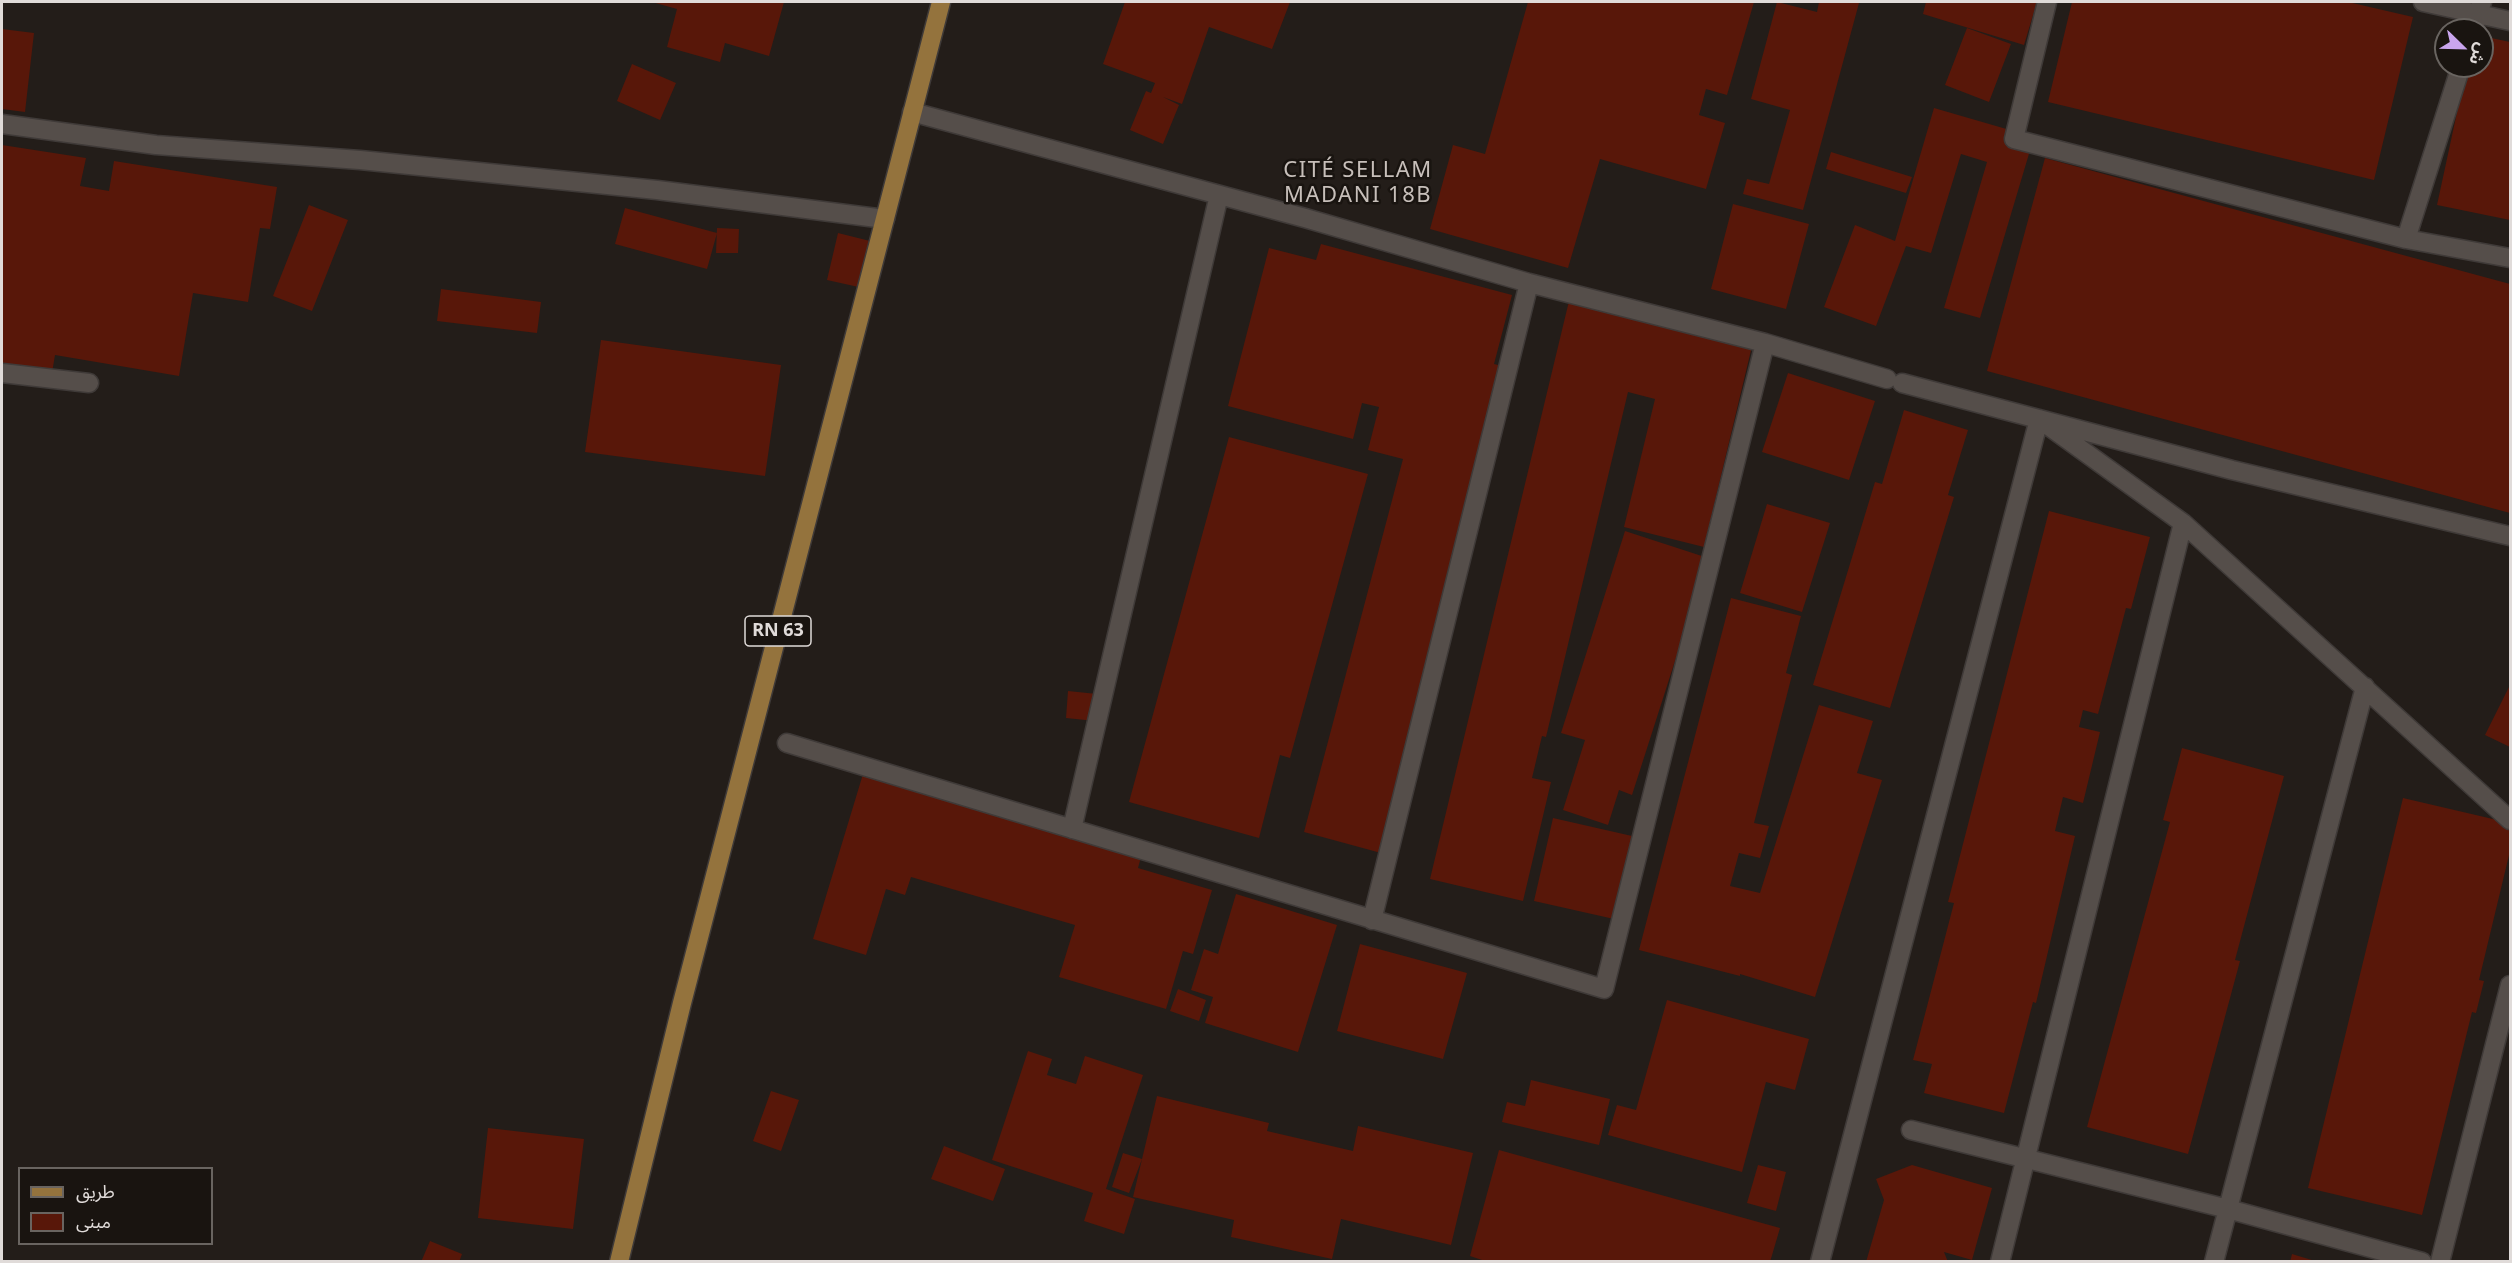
<!DOCTYPE html>
<meta charset="utf-8">
<style>
body{margin:0}
#map{position:relative;width:2512px;height:1263px;overflow:hidden;background:#231d19;font-family:"Noto Sans","Noto Sans Arabic",sans-serif}
canvas{display:block}
.frame{position:absolute;inset:0;border:3px solid #e0dbd9;pointer-events:none}
.legend{position:absolute;left:18px;top:1167px;width:195px;height:78px;box-sizing:border-box;background:#191410;border:2px solid #696460;margin:0;padding:8px 10px;list-style:none;font-size:18px;color:#e0dbd9}
.legend li{display:flex;align-items:center;gap:12px;height:30px}
.legend b{width:30px;border:2px solid #696460}
.north{position:absolute;left:2434px;top:18px;width:60px;height:60px;box-sizing:border-box;background:#191410;border:2px solid #696460;border-radius:50%;rotate:113deg;font-size:16px;font-weight:700;line-height:24px;text-align:center;color:#e0dbd9}
.north::after{content:'';display:block;margin:auto;width:21px;height:27px;background:#c9a5ee;clip-path:polygon(50% 0,100% 100%,50% 72%,0 100%)}
</style>
<div id="map">
<canvas width="2512" height="1263"></canvas>
<div class="frame"></div>
<ul class="legend">
<li><b style="height:8px;background:#94733d"></b>طريق</li>
<li><b style="height:16px;background:#581709"></b>مبنى</li>
</ul>
<div class="north">ش</div>
</div>
<script>
const context = document.querySelector('canvas').getContext('2d');
context.lineJoin = 'round';
function fill(path, color) { context.fillStyle = color; context.fill(path, 'evenodd'); }
const toPath = rows => new Path2D(rows.map(r => 'M' + r).join(''));
function stroke(path, color, width, dash) { context.strokeStyle = color; context.lineWidth = width; context.lineCap = dash ? 'butt' : 'round'; context.setLineDash(dash || []); context.stroke(path); }
function label(font, color, halo, rows, align = 'center') {
  context.font = font + ' "Noto Sans",sans-serif'; context.lineWidth = 5; context.setLineDash([]); context.textBaseline = 'middle'; context.strokeStyle = halo; context.fillStyle = color; for (const [text, x, y, turn = 0] of rows) {
    context.save(); context.translate(x, y); context.rotate((+turn || 0) * Math.PI / 180); context.textAlign = isNaN(turn) ? turn : align; if (halo) context.strokeText(text, 0, 0); context.fillText(text, 0, 0); context.restore();
  }
}
const building = toPath([
 [652,2,784,2,769,56,725,43,720,62,667,47,677,9],
 [1125,2,1290,2,1272,49,1209,27,1182,104,1163,97,1179,105,1163,144,1130,130,1146,91,1151,93,1155,83,1103,64],
 [1528,2,1754,2,1727,95,1706,89,1699,115,1725,123,1706,189,1600,159,1568,268,1430,229,1453,145,1485,154],
 [1777,2,1817,12,1819,2,1859,3,1803,210,1743,194,1747,179,1769,184,1790,110,1751,99],
 [1926,2,2037,2,2024,45,1923,14],
 [2072,2,2348,2,2413,17,2374,180,2048,102],
 [1967,28,2011,44,1989,102,1945,85],
 [2,29,34,33,25,112,2,109],
 [2482,36,2510,42,2510,220,2437,205,2467,66,2482,66],
 [632,64,676,83,660,120,617,101],
 [1934,108,2034,137,1980,318,1944,308,1987,162,1961,154,1931,253,1906,246,1876,326,1824,307,1855,225,1895,241],
 [2,145,86,158,80,186,109,191,114,161,277,187,270,229,260,228,248,302,193,293,179,376,55,355,52,373,2,365],
 [1831,152,1912,177,1906,193,1826,169],
 [2045,158,2510,284,2510,513,1987,371],
 [1733,204,1809,224,1786,309,1711,289],
 [309,205,348,220,312,311,273,296],
 [625,208,717,233,707,269,615,244],
 [717,228,739,229,738,253,716,253],
 [838,233,874,242,863,288,827,280],
 [1321,244,1512,295,1494,364,1510,368,1381,853,1304,832,1403,459,1368,450,1379,407,1362,403,1353,439,1228,406,1269,248,1316,260],
 [441,289,541,302,537,333,437,321],
 [1569,301,1753,342,1704,547,1624,527,1655,399,1628,392,1546,737,1542,736,1532,778,1551,782,1523,901,1430,879],
 [601,340,781,365,765,476,585,452],
 [1788,373,1875,401,1849,480,1762,452],
 [1904,410,1968,430,1948,495,1954,497,1890,708,1813,685,1875,482,1882,484],
 [1229,437,1368,474,1290,758,1280,755,1259,838,1129,802],
 [1767,504,1830,523,1802,612,1740,593],
 [2049,511,2150,537,2131,609,2126,608,2098,714,2083,710,2079,727,2100,732,2083,803,2063,797,2055,831,2075,836,2036,1003,2033,1002,2004,1113,1924,1093,1932,1064,1913,1060,1954,903,1948,902],
 [1625,531,1708,558,1632,795,1619,790,1608,825,1563,810,1585,740,1561,733],
 [1731,598,1801,616,1786,673,1792,675,1754,823,1769,826,1760,858,1739,853,1730,886,1760,893,1819,705,1873,721,1857,773,1882,780,1815,997,1740,974,1740,976,1639,950],
 [2510,685,2510,747,2485,735],
 [1068,691,1097,694,1095,721,1066,718],
 [2182,748,2284,776,2235,960,2240,961,2188,1154,2087,1127,2170,822,2163,820],
 [863,774,1141,857,1138,868,1212,890,1193,954,1183,951,1166,1009,1059,977,1075,925,911,877,905,895,886,889,866,955,813,939],
 [2403,798,2510,823,2510,851,2479,980,2484,981,2476,1013,2472,1012,2422,1215,2308,1188],
 [1553,818,1632,836,1614,919,1534,901],
 [1236,894,1337,925,1298,1052,1205,1023,1213,997,1191,990,1204,949,1218,954],
 [1360,944,1467,973,1443,1059,1337,1031],
 [1178,989,1206,1000,1199,1021,1170,1011],
 [1667,1000,1809,1039,1795,1090,1766,1082,1742,1172,1608,1135,1617,1105,1636,1110],
 [1028,1051,1052,1059,1047,1075,1076,1084,1085,1056,1143,1075,1106,1189,1135,1199,1124,1234,1084,1221,1093,1193,992,1160],
 [1531,1080,1610,1099,1599,1145,1502,1122,1507,1102,1525,1106],
 [771,1091,799,1100,781,1151,753,1141],
 [1157,1096,1269,1123,1267,1131,1353,1151,1358,1126,1473,1153,1451,1245,1341,1219,1332,1259,1231,1237,1234,1220,1133,1197],
 [488,1128,584,1139,573,1229,478,1218],
 [944,1146,1005,1169,993,1201,931,1179],
 [1499,1150,1780,1228,1770,1262,1488,1262,1470,1256],
 [1123,1153,1142,1159,1129,1193,1112,1187],
 [1758,1165,1786,1172,1776,1211,1747,1203],
 [1912,1165,1992,1188,1972,1260,1944,1252,1948,1262,1866,1262,1884,1200,1876,1179],
 [430,1241,462,1254,459,1262,421,1262],
 [2292,1254,2315,1261,2315,1262,2290,1262]
]);
const lane = toPath([
 [2,373,89,383]
]);
const street = toPath([
 [2047,2,2014,139,2406,239,2510,258],
 [2423,2,2510,21],
 [2473,30,2482,2],
 [912,112,1305,218,1529,283,1765,343,1887,379],
 [2,124,156,145,360,160,657,190,885,219],
 [2406,239,2461,66],
 [1902,383,2232,470,2510,536],
 [787,743,1604,989,1765,343],
 [1072,829,1219,195],
 [1372,920,1529,283],
 [1911,1130,2228,1209,2422,1262],
 [1820,1262,2039,419,2183,523,2510,820],
 [2000,1262,2183,523],
 [2214,1262,2365,687],
 [2440,1262,2510,985]
]);
const primary = toPath([
 [619,1262,682,1003,941,2]
]);
const shields = [
 [778,631,66]
];
const shieldNames = [
 ["RN 63",778,631]
];
const quarterNames = [
 ["CITÉ SELLAM",1358,171],
 ["MADANI 18B",1358,196]
];
fill(building, '#581709');
stroke(lane, '#3f3a38', 21);
stroke(street, '#3f3a38', 21);
stroke(primary, '#3f3a38', 21);
stroke(lane, '#554e4a', 18);
stroke(street, '#554e4a', 18);
stroke(primary, '#94733d', 18);
for (const [x, y, w] of shields) { const box = new Path2D(); box.roundRect(x - w / 2, y - 15, w, 30, 4.5); context.fillStyle = '#191410'; context.fill(box); stroke(box, '#e0dbd9', 1.5); }
label('bold 18px', '#e0dbd9', null, shieldNames);
context.letterSpacing = '1.5px';
label('22px', '#c7bfba', '#191410', quarterNames);
context.letterSpacing = '0px';
</script>
